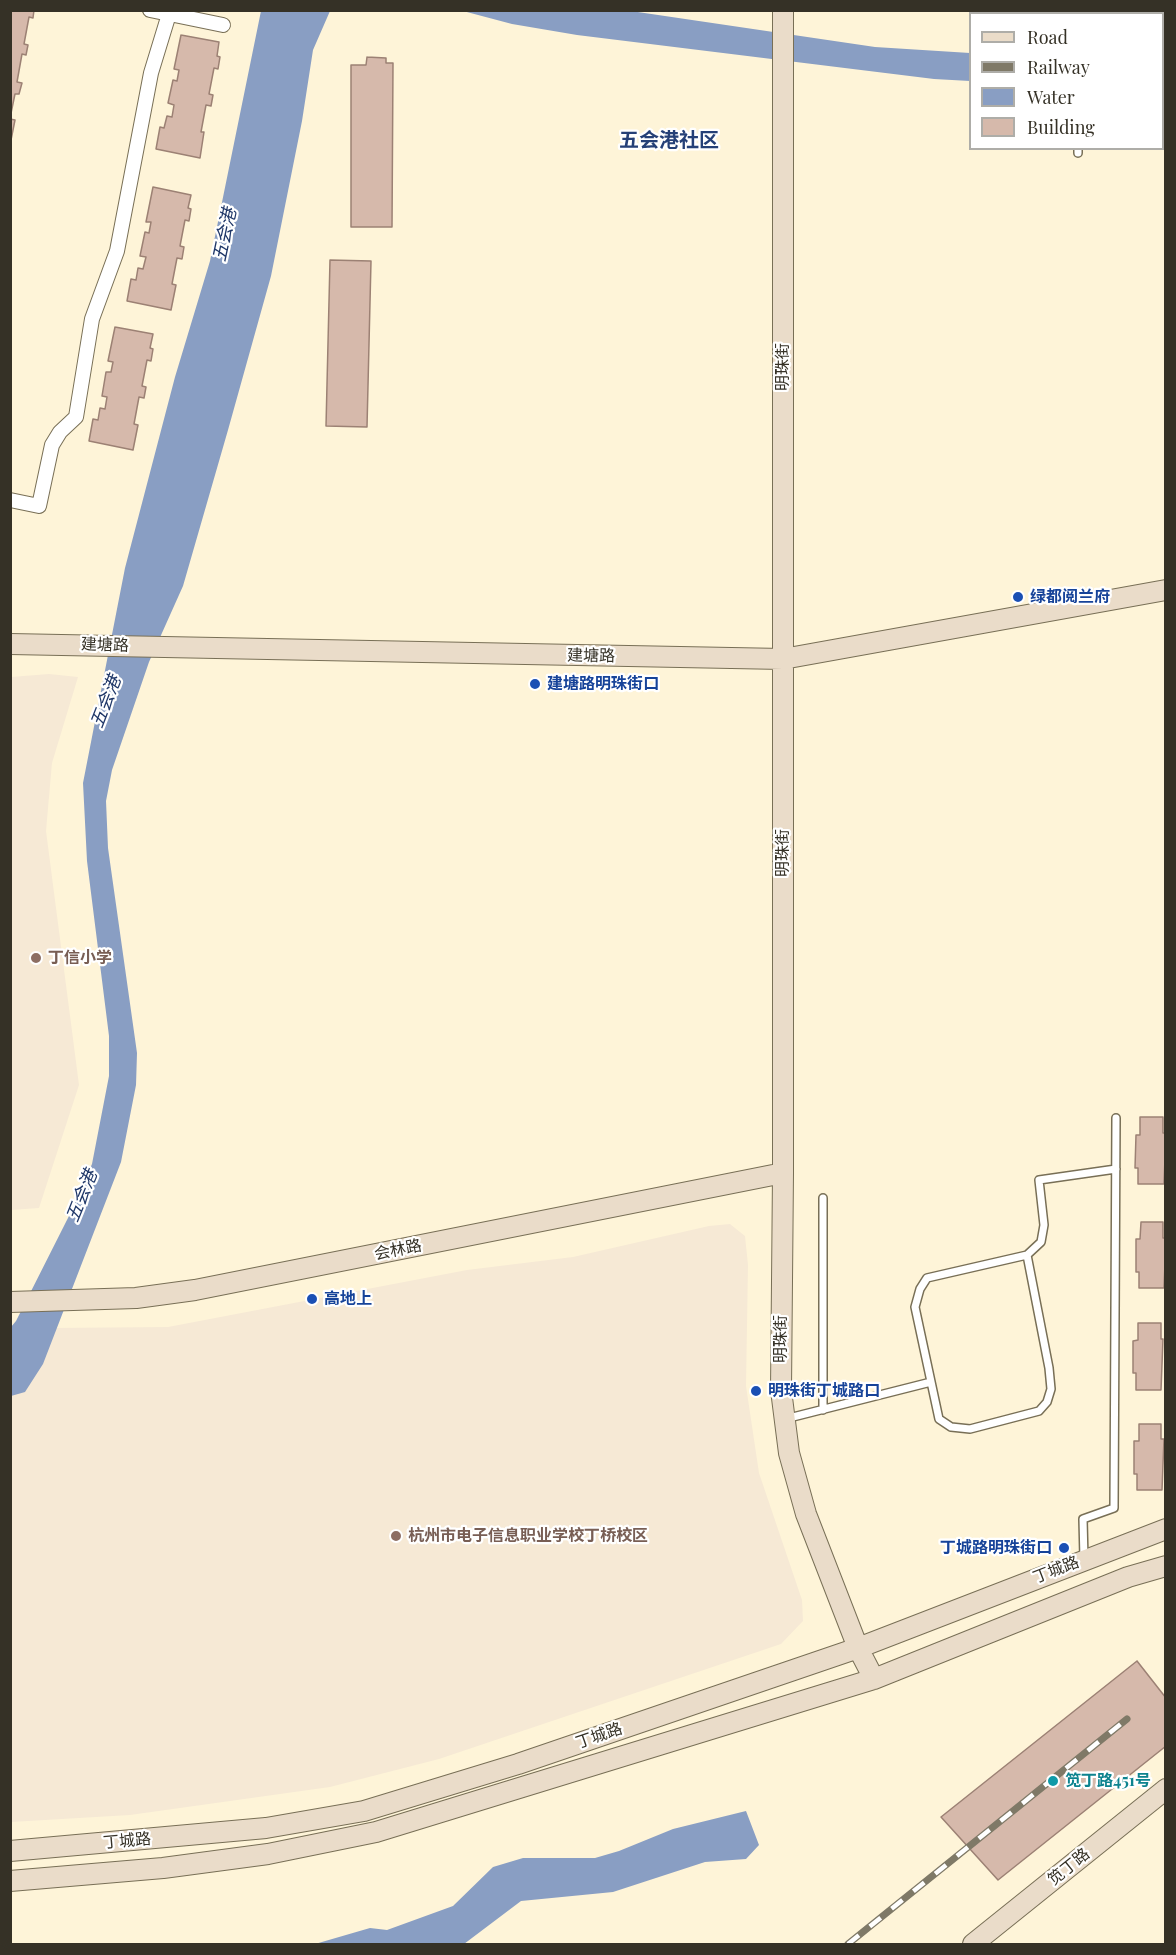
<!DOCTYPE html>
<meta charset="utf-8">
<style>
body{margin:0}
#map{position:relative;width:1176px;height:1955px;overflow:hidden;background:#fef4d8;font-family:"Playfair Display",serif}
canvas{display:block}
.frame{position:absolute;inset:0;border:12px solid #353126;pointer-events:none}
.legend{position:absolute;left:969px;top:12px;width:195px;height:138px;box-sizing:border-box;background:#fff;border:2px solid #aeada8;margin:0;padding:8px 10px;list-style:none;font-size:18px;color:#353126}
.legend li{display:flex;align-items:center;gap:12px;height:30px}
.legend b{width:30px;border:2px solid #aeada8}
</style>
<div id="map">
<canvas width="1176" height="1955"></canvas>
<div class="frame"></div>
<ul class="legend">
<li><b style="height:8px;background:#eadcc9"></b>Road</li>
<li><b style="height:8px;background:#7f7967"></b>Railway</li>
<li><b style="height:16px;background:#899ec3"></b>Water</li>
<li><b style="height:16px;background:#d6b9ab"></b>Building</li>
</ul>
</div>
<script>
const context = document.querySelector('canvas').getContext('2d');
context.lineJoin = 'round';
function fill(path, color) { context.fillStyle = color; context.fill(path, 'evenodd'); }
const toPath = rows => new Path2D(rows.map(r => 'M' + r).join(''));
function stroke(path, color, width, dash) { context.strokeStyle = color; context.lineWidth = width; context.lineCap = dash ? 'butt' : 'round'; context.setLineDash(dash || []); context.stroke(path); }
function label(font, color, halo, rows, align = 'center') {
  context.font = font + ' "Playfair Display","Noto Sans SC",serif'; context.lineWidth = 4.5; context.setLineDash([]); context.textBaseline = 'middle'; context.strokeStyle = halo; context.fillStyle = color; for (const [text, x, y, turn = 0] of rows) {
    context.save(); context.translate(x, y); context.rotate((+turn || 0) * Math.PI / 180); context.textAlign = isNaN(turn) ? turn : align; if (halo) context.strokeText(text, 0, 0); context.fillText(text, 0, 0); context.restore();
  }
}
const education = toPath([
 [49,674,78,677,52,763,46,831,79,1085,39,1208,11,1210,11,677],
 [730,1224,745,1236,748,1265,746,1386,759,1473,802,1600,803,1621,781,1644,439,1759,330,1787,130,1815,11,1822,11,1391,52,1328,168,1327,467,1270,573,1257,709,1226]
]);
const water = toPath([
 [261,11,330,11,313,50,302,121,271,276,228,430,183,586,149,662,112,770,106,801,108,848,137,1053,136,1085,121,1162,43,1364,25,1392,11,1396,11,1327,16,1321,70,1214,92,1164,109,1076,109,1036,87,861,83,783,125,568,175,377,210,261],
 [463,11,631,11,875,47,970,53,970,81,934,79,577,35,512,24],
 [746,1811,759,1845,746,1859,705,1862,613,1892,521,1901,464,1944,315,1944,370,1928,387,1930,453,1906,493,1867,523,1858,595,1858,619,1851,673,1829]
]);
const building = toPath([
 [10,10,34,10,33,18,29,17,24,44,28,45,26,55,22,54,17,82,22,83,19,94,15,94,10,118,10,10],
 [181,35,219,42,217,56,220,57,218,69,214,68,209,94,213,95,211,106,206,105,201,132,204,132,200,158,156,149,160,127,164,128,167,116,172,117,174,105,168,103,173,80,177,81,179,70,174,69,181,35],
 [367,57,386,58,386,63,393,63,392,227,351,227,351,65,366,65,367,57],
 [10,119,15,120,10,145,10,119],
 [153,187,191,195,188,208,191,209,189,221,185,220,180,246,184,247,182,259,177,258,172,284,176,285,171,310,127,301,131,279,136,280,138,268,143,269,146,257,140,256,145,232,149,233,151,222,146,222,153,187],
 [330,260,371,261,367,427,326,426,330,260],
 [115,327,153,334,150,348,153,349,151,361,147,360,142,386,146,387,144,398,139,397,134,424,138,425,133,450,89,441,93,419,98,420,100,408,105,409,107,397,102,396,106,372,111,372,113,362,108,361,115,327],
 [1140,1117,1163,1117,1163,1133,1166,1133,1164,1184,1138,1184,1138,1168,1135,1168,1136,1135,1140,1135,1140,1117],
 [1141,1222,1163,1222,1163,1238,1166,1238,1164,1288,1139,1288,1139,1272,1136,1272,1136,1239,1140,1239,1141,1222],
 [1138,1323,1161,1323,1161,1339,1163,1339,1161,1390,1136,1390,1136,1373,1133,1373,1133,1341,1138,1340,1138,1323],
 [1139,1424,1161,1424,1161,1439,1164,1439,1162,1490,1137,1490,1137,1474,1134,1474,1134,1441,1139,1441,1139,1424],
 [1137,1661,1166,1698,1166,1746,998,1880,941,1817,1137,1661]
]);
const lane = toPath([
 [1082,14,1082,10],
 [1078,153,1078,148],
 [1027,1255,1049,1368,1051,1389,1047,1402,1039,1411,970,1429,951,1427,939,1419,915,1307,920,1289,927,1278,1027,1255,1041,1242,1044,1225,1039,1180,1116,1169],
 [823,1410,823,1198],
 [785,1419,931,1382],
 [1084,1559,1083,1519,1114,1508,1116,1118]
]);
const street = toPath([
 [150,10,223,25],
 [10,500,39,506,52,445,60,432,76,417,92,319,117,251,151,73,169,14]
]);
const secondary = toPath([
 [783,10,783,1173,781,1390,789,1453,806,1514,858,1648,874,1679],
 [10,644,783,659,1166,590],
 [10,1302,136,1298,195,1290,783,1173],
 [10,1851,266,1828,364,1811,518,1764,858,1648,1166,1529],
 [10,1881,163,1868,268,1854,376,1832,874,1679,1128,1577,1166,1566],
 [973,1944,1166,1789]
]);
const rail = toPath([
 [848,1944,1127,1719]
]);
const markers = [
 [1018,597,6,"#1a4fb4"],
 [535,684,6,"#1a4fb4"],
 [36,958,6,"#8d6e63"],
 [312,1299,6,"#1a4fb4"],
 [756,1391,6,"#1a4fb4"],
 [396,1536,6,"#8d6e63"],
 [1064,1548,6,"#1a4fb4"],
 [1053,1781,6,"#0f9aa8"]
];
const streetNames = [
 ["明珠街",783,367,-90],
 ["建塘路",105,645,2],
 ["建塘路",591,656,1],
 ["明珠街",783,853,-90],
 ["会林路",398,1250,-11],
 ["明珠街",781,1339,-90],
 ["丁城路",1056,1570,-21],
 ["丁城路",599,1736,-19],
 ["丁城路",127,1841,-5],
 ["笕丁路",1069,1867,-39]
];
const transitNames = [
 ["绿都阅兰府",1030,597],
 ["建塘路明珠街口",547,684],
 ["高地上",324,1299],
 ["明珠街丁城路口",768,1391],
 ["丁城路明珠街口",1052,1548,"right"]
];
const educationNames = [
 ["丁信小学",48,958],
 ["杭州市电子信息职业学校丁桥校区",408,1536]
];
const cultureNames = [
 ["笕丁路451号",1065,1781]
];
const waterNames = [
 ["五会港",225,235,-78],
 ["五会港",106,702,-69],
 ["五会港",82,1196,-68]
];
const quarterNames = [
 ["五会港社区",669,141]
];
fill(education, '#f6e9d5');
fill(water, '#899ec3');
fill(building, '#d6b9ab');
stroke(building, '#9c8174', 1.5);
stroke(lane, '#786f56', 10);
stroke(street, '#786f56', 16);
stroke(secondary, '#786f56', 22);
stroke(lane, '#fff', 7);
stroke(street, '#fff', 14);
stroke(secondary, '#eadcc9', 20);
stroke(rail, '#7f7967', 7);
stroke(rail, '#fff', 4.5, [14]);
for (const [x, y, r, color] of markers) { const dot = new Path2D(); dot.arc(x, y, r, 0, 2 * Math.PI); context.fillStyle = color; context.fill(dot); stroke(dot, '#fff', 2); }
label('16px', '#353126', '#fff', streetNames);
label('bold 16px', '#164399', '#fff', transitNames, 'left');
label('bold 16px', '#785e54', '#fff', educationNames, 'left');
label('bold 16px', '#0d838f', '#fff', cultureNames, 'left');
label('italic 18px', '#1f3768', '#fff', waterNames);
label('bold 20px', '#254077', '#fff', quarterNames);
</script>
